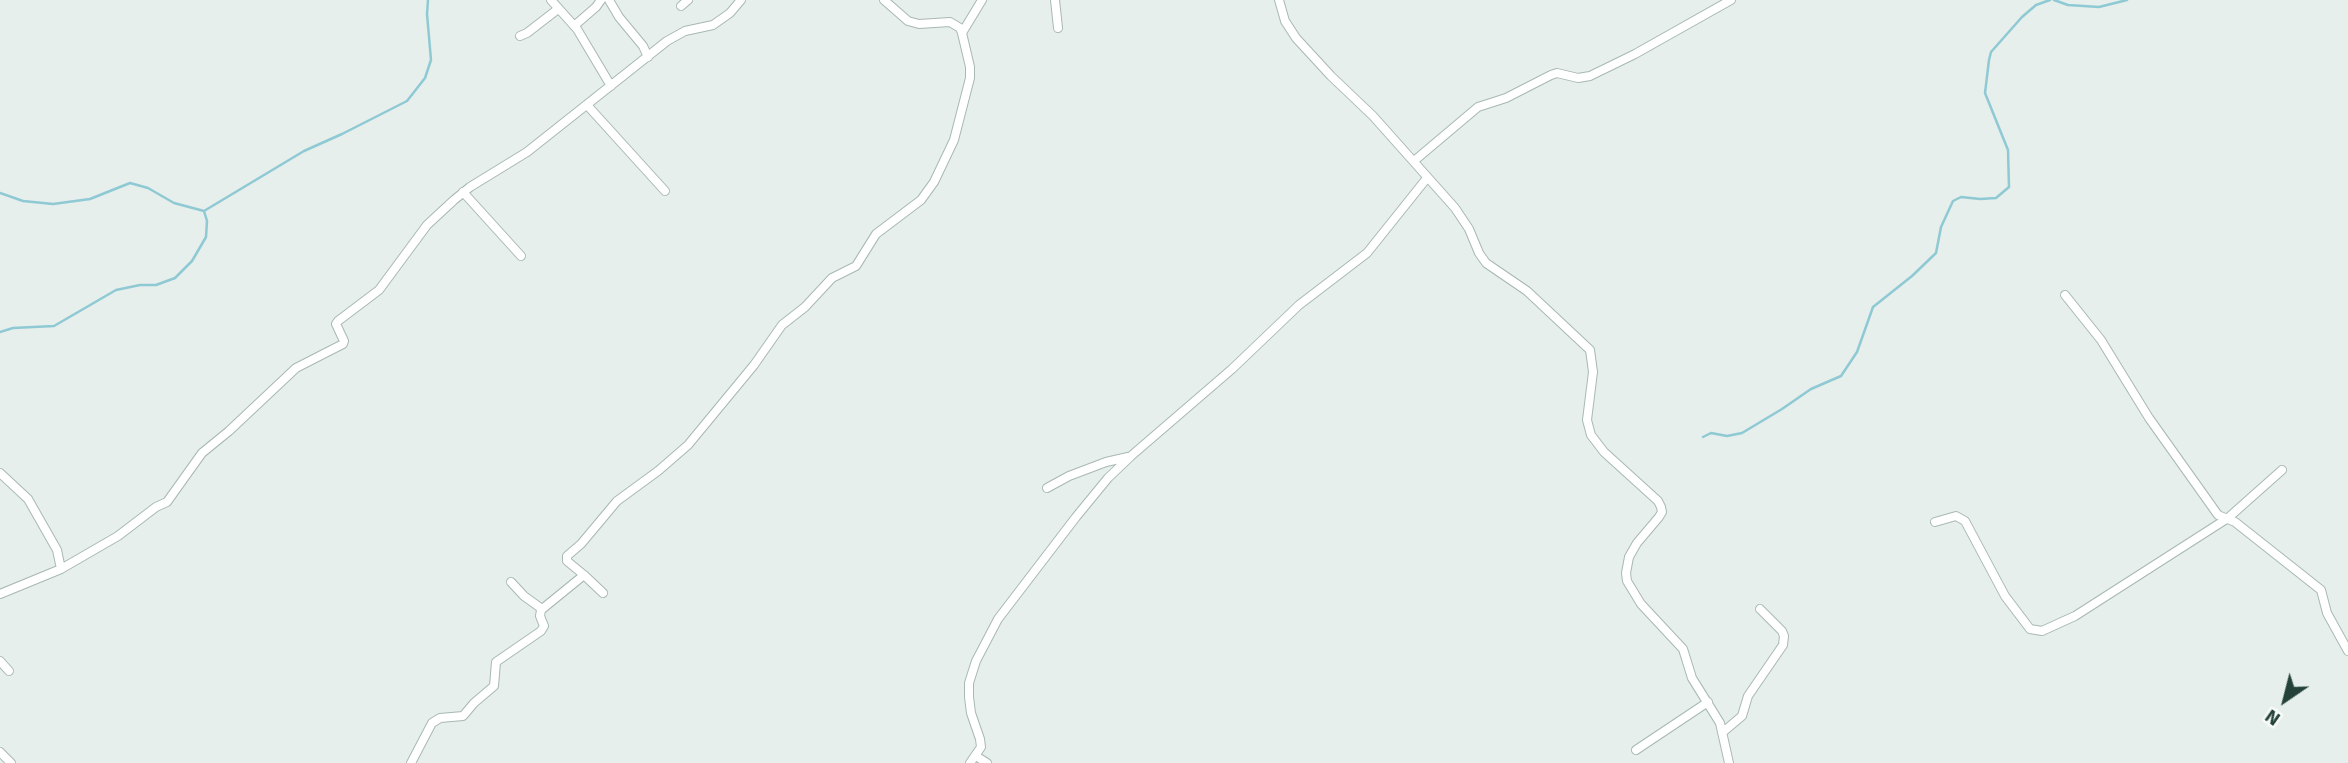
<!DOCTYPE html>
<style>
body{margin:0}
#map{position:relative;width:2348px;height:763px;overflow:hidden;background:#e6efeb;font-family:Signika,sans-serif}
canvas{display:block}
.north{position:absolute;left:2250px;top:665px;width:70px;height:70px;-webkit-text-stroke:5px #f7fbf9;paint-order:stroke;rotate:215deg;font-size:19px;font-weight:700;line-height:28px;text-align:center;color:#24423a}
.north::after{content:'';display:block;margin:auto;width:24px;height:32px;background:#24423a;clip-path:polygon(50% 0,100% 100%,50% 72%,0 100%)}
</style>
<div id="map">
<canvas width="2348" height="763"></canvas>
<div class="north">N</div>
</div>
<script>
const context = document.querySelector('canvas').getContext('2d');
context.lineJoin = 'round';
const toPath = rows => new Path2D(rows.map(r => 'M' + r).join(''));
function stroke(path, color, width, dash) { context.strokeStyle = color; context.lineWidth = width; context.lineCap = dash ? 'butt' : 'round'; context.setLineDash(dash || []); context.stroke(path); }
const stream = toPath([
 [2054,0,2068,5,2099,7,2127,0],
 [0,193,23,201,53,204,90,199,130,183,148,188,174,203,204,211,304,151,342,134,407,101,425,78,431,60,427,14,428,0],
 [0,332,13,328,54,326,116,290,140,285,156,285,175,278,192,261,206,237,207,221,204,211],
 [1703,437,1711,433,1727,436,1742,433,1782,409,1811,389,1841,376,1857,352,1873,307,1912,276,1936,253,1941,227,1953,201,1961,197,1980,199,1996,198,2009,187,2008,150,1985,93,1989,60,1991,52,2022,17,2036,5,2050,0]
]);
const minor = toPath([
 [551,0,577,29,611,86],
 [609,0,619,17,643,46,648,57],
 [1055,0,1058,28],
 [1279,0,1285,21,1296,38,1331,76,1373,116,1455,208,1469,229,1479,253,1486,263,1527,291,1590,350,1593,372,1587,420,1591,435,1604,452,1658,501,1661,507,1662,512,1659,517,1637,543,1629,557,1626,573,1627,581,1641,604,1683,649,1692,678,1720,723,1729,763],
 [681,6,688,0],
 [574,26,596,7,601,0],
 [962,33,982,0],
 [520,36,527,33,558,9],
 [587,105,665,191],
 [1414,161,1478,107,1506,98,1551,75,1557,73,1578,78,1590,76,1635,54,1731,0],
 [463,192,521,256],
 [2065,295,2101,340,2149,418,2218,515,2235,522,2321,590,2327,613,2348,651],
 [0,473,28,499,57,550,61,569],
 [1047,488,1069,476,1106,462,1128,457],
 [1935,522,1956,516,1965,521,2005,596,2030,629,2042,631,2075,616,2228,518,2282,470],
 [584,575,603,593],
 [511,582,524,596,542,609],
 [0,594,61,569,118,536,156,507,167,502,202,453,229,431,296,368,343,344,344,341,336,324,338,321,379,290,427,225,454,200,470,187,527,152,667,41,685,31,713,25,730,13,741,0],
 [0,661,9,671],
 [1723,732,1742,716,1748,696,1783,645,1784,636,1782,631,1760,609],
 [1636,750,1708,702],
 [0,752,11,763],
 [976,756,987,763],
 [411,763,432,723,440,718,463,716,474,703,494,686,496,662,541,631,544,626,540,616,541,610,584,575,567,561,567,556,581,544,617,501,658,471,688,445,754,365,782,325,805,307,832,278,856,266,876,234,921,200,934,182,954,140,970,78,970,67,962,33,960,28,950,22,919,24,908,21,884,0],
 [970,763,981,747,980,739,971,713,969,697,969,683,976,661,998,619,1076,517,1108,478,1131,456,1232,369,1299,305,1367,253,1427,178]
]);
stroke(stream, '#8ec9d4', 2.5);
stroke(minor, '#a8b8b2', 10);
stroke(minor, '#fff', 8);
</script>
